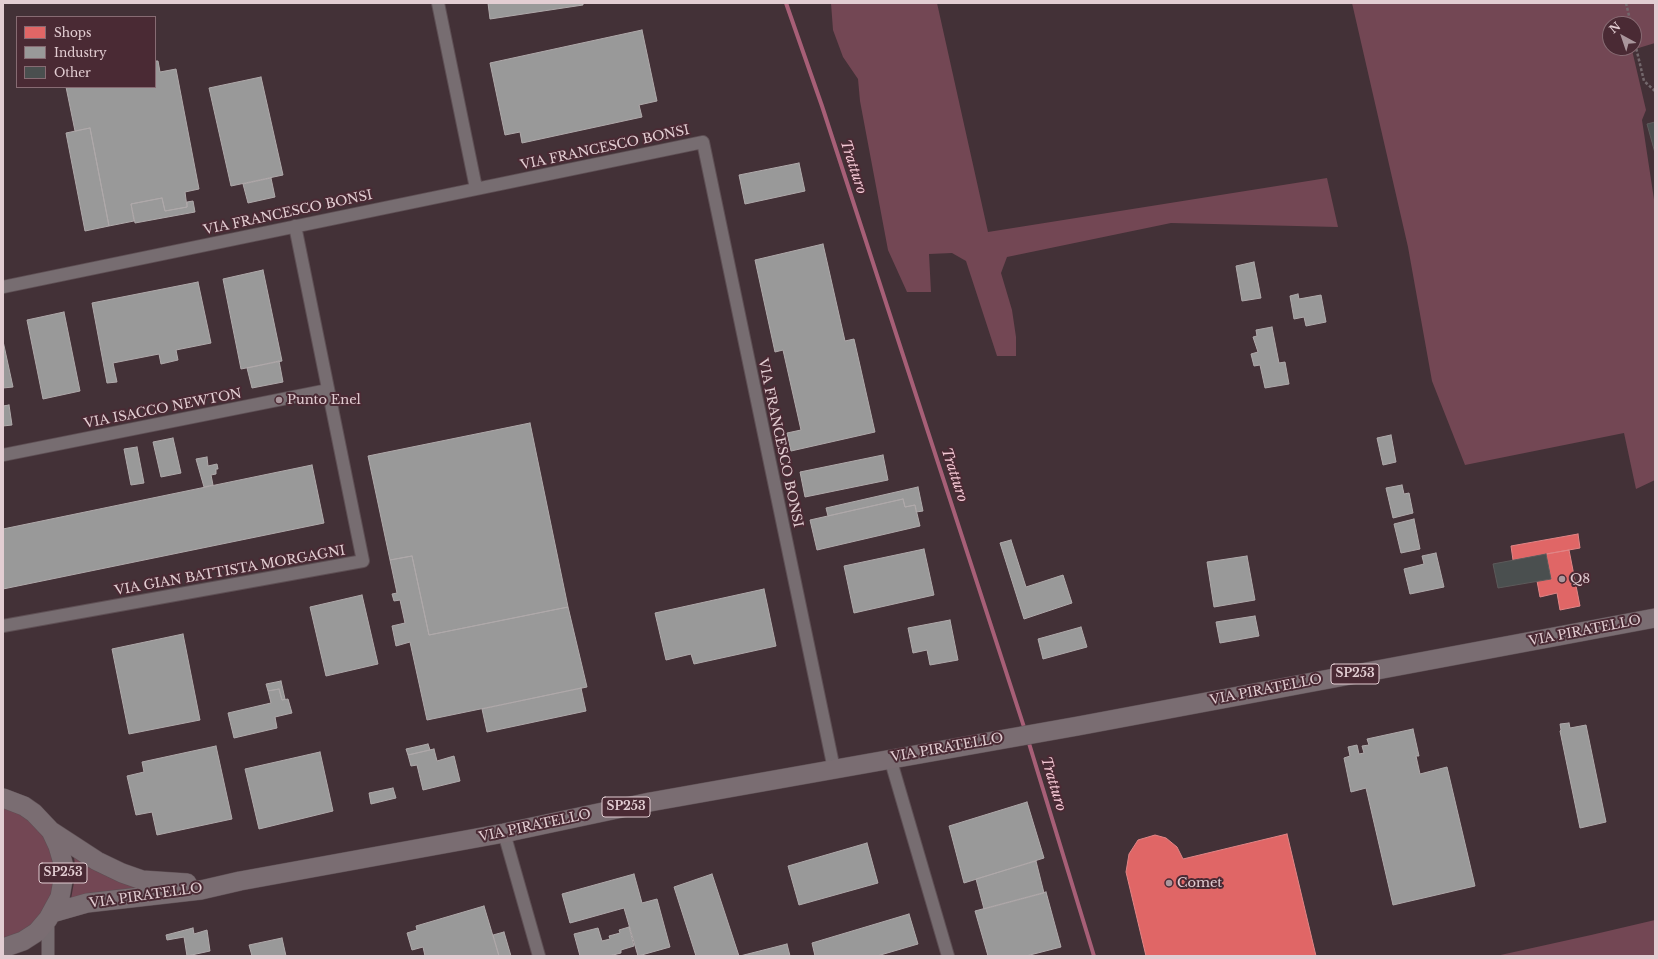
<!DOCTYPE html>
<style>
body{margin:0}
#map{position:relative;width:1658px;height:959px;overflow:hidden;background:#433137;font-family:"Libre Baskerville",serif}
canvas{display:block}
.frame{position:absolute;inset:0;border:4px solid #e2cdd2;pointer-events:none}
.legend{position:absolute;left:16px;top:16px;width:140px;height:72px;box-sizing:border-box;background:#4a2a34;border:1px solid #876b73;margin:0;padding:5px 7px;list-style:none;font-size:12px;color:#e2cdd2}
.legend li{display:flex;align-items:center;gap:8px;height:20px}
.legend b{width:20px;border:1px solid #876b73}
.north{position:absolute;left:1602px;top:16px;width:40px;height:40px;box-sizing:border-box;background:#4a2a34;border:1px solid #876b73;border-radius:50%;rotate:320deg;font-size:11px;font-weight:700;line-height:16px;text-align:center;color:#e2cdd2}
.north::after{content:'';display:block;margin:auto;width:14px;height:18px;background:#aa969c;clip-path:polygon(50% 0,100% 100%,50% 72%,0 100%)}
</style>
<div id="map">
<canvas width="1658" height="959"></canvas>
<div class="frame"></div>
<ul class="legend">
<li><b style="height:11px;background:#e06666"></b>Shops</li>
<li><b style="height:11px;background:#999"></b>Industry</li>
<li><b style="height:11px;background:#4a4f4f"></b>Other</li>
</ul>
<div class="north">N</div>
</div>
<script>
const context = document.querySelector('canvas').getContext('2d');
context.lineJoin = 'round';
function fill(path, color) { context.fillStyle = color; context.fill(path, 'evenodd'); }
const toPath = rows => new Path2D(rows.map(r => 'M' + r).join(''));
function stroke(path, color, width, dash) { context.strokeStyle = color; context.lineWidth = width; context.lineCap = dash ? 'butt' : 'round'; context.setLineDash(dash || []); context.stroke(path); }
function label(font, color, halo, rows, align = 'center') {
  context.font = font + ' "Libre Baskerville",serif'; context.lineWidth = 4; context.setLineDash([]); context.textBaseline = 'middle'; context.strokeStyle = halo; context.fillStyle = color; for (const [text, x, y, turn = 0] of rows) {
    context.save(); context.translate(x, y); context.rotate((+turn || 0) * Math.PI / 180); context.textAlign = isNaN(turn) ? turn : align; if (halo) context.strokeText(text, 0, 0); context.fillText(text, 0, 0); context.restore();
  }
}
const green = toPath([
 [831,3,937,3,988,232,1327,178,1338,227,1171,223,1007,257,1001,273,1012,310,1016,337,1016,356,997,356,966,261,952,253,929,254,931,292,907,292,888,250,860,101,858,79,843,57,833,30],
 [1352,3,1655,3,1655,43,1632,50,1646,110,1642,120,1655,206,1655,480,1636,489,1624,433,1465,465,1432,381,1408,247],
 [1610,24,1634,24,1634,48,1610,48],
 [3,807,21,814,36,826,48,842,54,860,55,880,50,898,41,915,27,929,9,938,3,939],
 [73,851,151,888,71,899,76,871],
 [1655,920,1655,956,1496,956,1591,935]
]);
const shops = toPath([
 [1578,534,1580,548,1513,560,1511,546,1578,534],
 [1569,550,1580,606,1560,610,1557,593,1540,597,1537,581,1551,579,1546,554,1569,550],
 [1287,834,1316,956,1146,956,1126,872,1129,854,1138,840,1155,835,1166,838,1177,847,1183,859,1287,834]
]);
const industry = toPath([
 [488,3,583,3,583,5,490,19,488,3],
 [642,30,657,101,639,105,642,117,522,143,520,132,505,135,490,63,642,30],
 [155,61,158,61,160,72,176,69,199,189,185,192,187,207,165,211,162,198,131,204,134,221,109,226,90,128,75,131,66,87,155,87,155,61],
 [261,77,283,175,231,186,209,88,261,77],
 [90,128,109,226,85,231,66,133,90,128],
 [799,163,805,191,745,204,739,175,799,163],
 [271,178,275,197,248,203,243,184,271,178],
 [162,198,165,211,187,207,187,202,193,201,195,212,135,223,131,204,162,198],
 [823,244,845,341,854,339,875,432,791,451,787,433,801,430,783,350,775,352,755,260,823,244],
 [1254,262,1261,298,1242,301,1236,266,1254,262],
 [263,270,282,361,241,369,223,279,263,270],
 [198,282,211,343,176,350,178,360,161,364,159,354,113,363,117,382,107,383,92,303,198,282],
 [1298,294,1299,299,1321,295,1326,322,1306,326,1304,317,1294,319,1290,296,1298,294],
 [64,312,80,391,43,399,27,320,64,312],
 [1272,327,1279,363,1285,362,1289,384,1265,388,1260,365,1254,366,1251,354,1258,352,1253,337,1257,336,1256,330,1272,327],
 [3,341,13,387,3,388,3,341],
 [279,361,283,382,252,388,247,368,279,361],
 [9,405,12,425,3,426,3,406,9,405],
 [530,423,568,607,429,635,412,556,390,560,368,456,530,423],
 [1391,435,1396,462,1383,465,1377,438,1391,435],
 [173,438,181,473,161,477,153,442,173,438],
 [137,447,144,483,131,485,124,449,137,447],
 [883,455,888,480,805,497,800,472,883,455],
 [207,457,208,466,217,464,218,469,216,469,216,474,211,475,213,485,204,487,196,459,207,457],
 [312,465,324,523,3,589,3,529,312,465],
 [1402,485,1404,494,1409,493,1413,513,1393,518,1386,488,1402,485],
 [918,487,923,511,916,512,915,505,905,507,903,499,828,516,826,508,918,487],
 [903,499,905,507,915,505,920,526,817,550,810,520,903,499],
 [1414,519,1420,549,1401,553,1394,524,1414,519],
 [1011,540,1026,587,1063,575,1072,603,1024,619,1000,543,1011,540],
 [924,549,934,595,854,613,844,566,924,549],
 [1436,553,1444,587,1410,594,1404,569,1424,564,1422,556,1436,553],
 [412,556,429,635,568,607,587,687,427,720,410,642,396,646,392,626,405,623,400,600,394,601,392,594,397,593,390,560,412,556],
 [1247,556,1255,600,1214,607,1207,562,1247,556],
 [764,589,776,646,694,664,691,654,666,660,655,613,764,589],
 [362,595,378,664,326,676,310,607,362,595],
 [1255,616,1259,636,1220,643,1216,622,1255,616],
 [950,620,958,660,930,665,927,650,913,653,908,628,950,620],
 [1081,627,1087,647,1043,659,1038,639,1081,627],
 [183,634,200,720,129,734,112,649,183,634],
 [281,681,285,699,282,700,279,689,268,691,266,684,281,681],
 [581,688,586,711,487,732,482,709,581,688],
 [279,689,282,700,288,699,292,713,275,717,277,728,234,738,228,713,271,703,268,691,279,689],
 [1569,723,1570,728,1586,725,1606,822,1580,828,1560,731,1561,730,1560,724,1569,723],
 [1413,729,1419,756,1416,756,1420,774,1447,767,1475,886,1393,905,1366,788,1351,792,1344,758,1350,756,1348,747,1357,745,1359,754,1364,753,1362,746,1369,745,1367,739,1413,729],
 [428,744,430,750,408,755,406,749,428,744],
 [216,746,232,819,157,835,152,812,136,815,127,776,144,772,142,762,216,746],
 [434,749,437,761,454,756,460,781,423,790,417,765,411,766,408,755,434,749],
 [320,752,333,811,259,829,245,769,320,752],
 [393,788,396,798,371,804,369,793,393,788],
 [1027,802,1044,858,964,883,949,826,1027,802],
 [867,843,878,883,799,905,788,866,867,843],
 [1036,861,1044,893,984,909,976,879,1036,861],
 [634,874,642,903,657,899,670,947,638,956,624,908,570,923,562,894,634,874],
 [712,874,739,956,696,956,674,887,712,874],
 [1046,892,1061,947,1026,956,988,956,975,911,1046,892],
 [484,906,499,956,425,956,423,947,412,950,407,933,417,930,416,926,484,906],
 [909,914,918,944,877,956,815,956,812,943,909,914],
 [629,927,634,946,621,950,621,953,609,956,580,956,574,934,598,928,602,941,610,939,609,936,620,933,619,930,629,927],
 [193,928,194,934,207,930,210,951,187,956,184,937,167,940,166,935,193,928],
 [504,932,511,956,499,956,493,935,504,932],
 [282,938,286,956,252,956,249,945,282,938],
 [787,944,790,956,740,956,787,944]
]);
const stream = toPath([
 [786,3,822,106,1025,730],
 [1028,740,1094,956]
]);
const building = toPath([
 [1655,122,1655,153,1647,124,1655,122],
 [1546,554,1551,579,1498,588,1493,564,1546,554]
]);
const path = toPath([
 [1626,3,1631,24],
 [1634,39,1644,81,1655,91]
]);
const minor = toPath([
 [438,3,476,188],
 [3,287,703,142,834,769],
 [3,455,328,390],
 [3,626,363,561,295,226],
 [890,758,948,956],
 [504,833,539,956],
 [48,919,48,956]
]);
const primary = toPath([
 [3,798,24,806,34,813,51,831,58,846,63,863,63,880,60,897,48,919,37,932,23,941,3,948],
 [51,831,97,861,122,873,142,880,187,883],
 [52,913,87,903,201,890,240,881,504,833,650,802,1078,726,1655,618]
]);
const markers = [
 [279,400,4,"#aa969c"],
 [1562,579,4,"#aa969c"],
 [1169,883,4,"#aa969c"]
];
const shields = [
 [1355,674,48],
 [626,807,48],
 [63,873,48]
];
const shieldNames = [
 ["SP253",1355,674],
 ["SP253",626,807],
 ["SP253",63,873]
];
const streetNames = [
 ["VIA FRANCESCO BONSI",605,148,-12],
 ["VIA FRANCESCO BONSI",288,213,-12],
 ["VIA ISACCO NEWTON",163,409,-11],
 ["VIA FRANCESCO BONSI",780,443,78],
 ["VIA GIAN BATTISTA MORGAGNI",230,571,-10],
 ["VIA PIRATELLO",1585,631,-11],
 ["VIA PIRATELLO",1266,690,-11],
 ["VIA PIRATELLO",947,748,-10],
 ["VIA PIRATELLO",535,826,-12],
 ["VIA PIRATELLO",146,896,-8]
];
const poiNames = [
 ["Punto Enel",287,400],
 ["Q8",1570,579],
 ["Comet",1177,883]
];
const waterNames = [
 ["Tratturo",853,167,72],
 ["Tratturo",954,475,72],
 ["Tratturo",1053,784,73]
];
fill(green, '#734754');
fill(shops, '#e06666');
stroke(shops, '#e18586', 1);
fill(industry, '#999');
stroke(industry, '#afa9aa', 1);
stroke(stream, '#a75f77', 4);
fill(building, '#4a4f4f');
stroke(building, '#5c5a5a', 1);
stroke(minor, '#5e4f54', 14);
stroke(primary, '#5e4f54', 20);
stroke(path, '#73686c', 2.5, [3, 2]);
stroke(minor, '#776d71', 12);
stroke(primary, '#7a6d72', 19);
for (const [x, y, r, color] of markers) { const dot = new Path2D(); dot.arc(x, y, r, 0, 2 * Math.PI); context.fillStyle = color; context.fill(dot); stroke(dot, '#4a2a34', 1.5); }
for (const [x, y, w] of shields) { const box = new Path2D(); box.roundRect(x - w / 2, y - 10, w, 20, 3); context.fillStyle = '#4a2a34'; context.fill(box); stroke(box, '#e2cdd2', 1); }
label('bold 12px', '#e2cdd2', null, shieldNames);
label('13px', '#e2cdd2', '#4a2a34', streetNames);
label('13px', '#e2cdd2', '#4a2a34', poiNames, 'left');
label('italic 14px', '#f6c9d6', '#4a2a34', waterNames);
</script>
